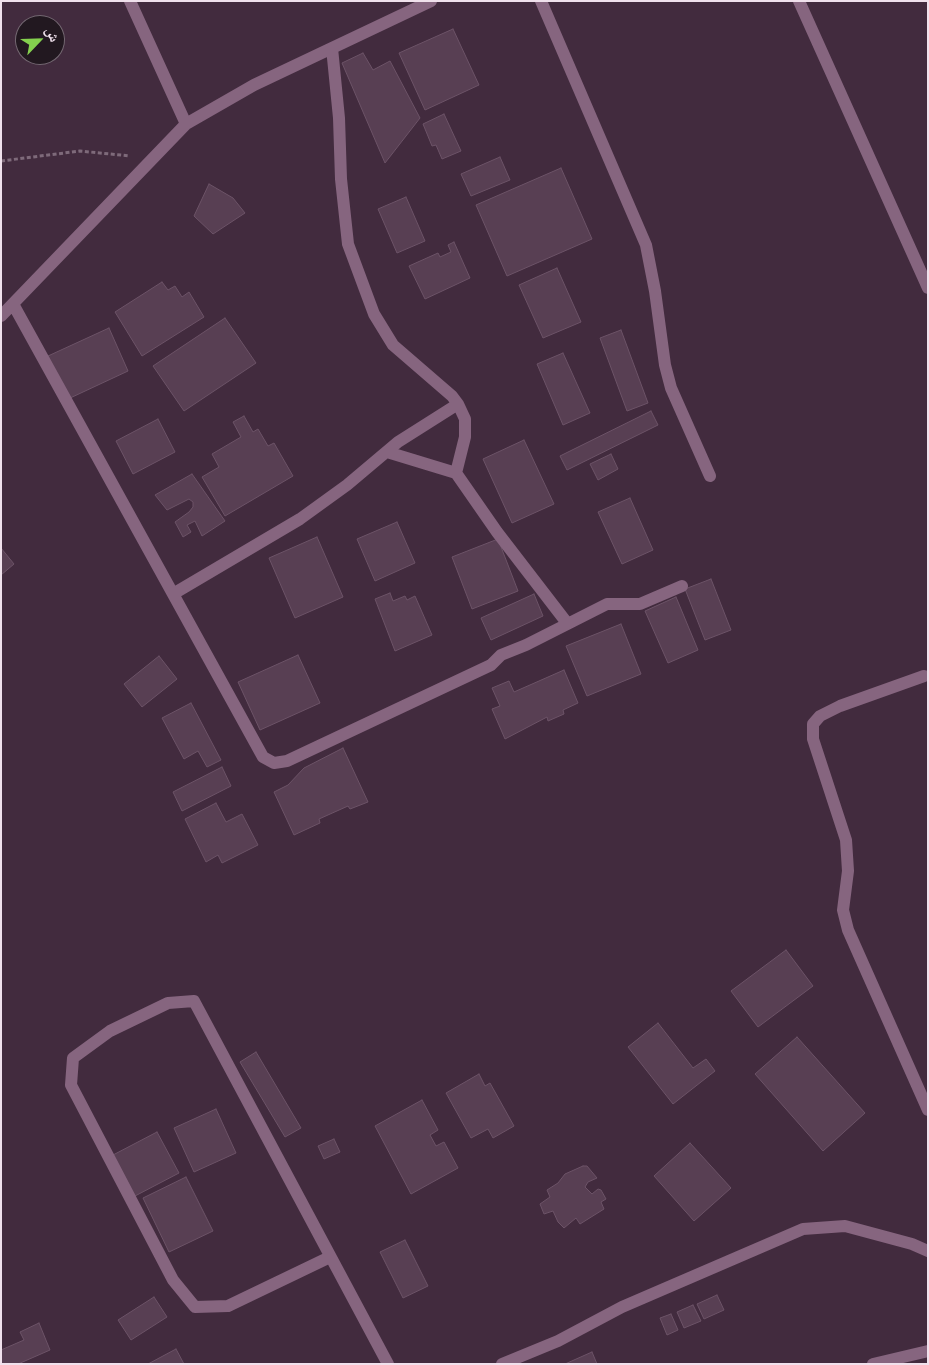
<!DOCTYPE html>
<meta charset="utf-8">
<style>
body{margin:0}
#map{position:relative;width:929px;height:1365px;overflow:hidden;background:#422b3e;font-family:"Open Sans","Noto Naskh Arabic",sans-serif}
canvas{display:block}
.frame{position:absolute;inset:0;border:2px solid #f0e1ec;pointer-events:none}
.north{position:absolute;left:15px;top:15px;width:50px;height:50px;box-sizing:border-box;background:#221820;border:1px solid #746872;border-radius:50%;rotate:66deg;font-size:14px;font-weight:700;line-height:20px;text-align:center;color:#f0e1ec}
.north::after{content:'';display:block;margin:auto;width:18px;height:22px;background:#84d04e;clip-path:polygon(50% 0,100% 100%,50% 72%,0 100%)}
</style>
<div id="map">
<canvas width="929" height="1365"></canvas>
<div class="frame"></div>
<div class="north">ش</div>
</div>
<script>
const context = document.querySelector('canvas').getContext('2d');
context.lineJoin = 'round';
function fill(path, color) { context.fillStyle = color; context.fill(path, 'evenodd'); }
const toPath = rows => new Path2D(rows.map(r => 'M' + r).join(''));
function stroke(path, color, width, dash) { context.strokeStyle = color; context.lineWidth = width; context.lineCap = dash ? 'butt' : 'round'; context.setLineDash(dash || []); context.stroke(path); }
const building = toPath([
 [453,29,479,85,425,110,399,53,453,29],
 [363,53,373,70,390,61,420,118,385,163,342,63,363,53],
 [444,114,461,151,442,159,436,145,432,146,423,124,444,114],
 [500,157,510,180,471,196,461,174,500,157],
 [561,168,592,239,507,276,476,205,561,168],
 [209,184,233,198,245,213,213,234,194,216,209,184],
 [406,197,425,241,397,253,378,209,406,197],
 [454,242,470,278,425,299,409,266,438,253,440,257,451,252,448,245,454,242],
 [557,268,581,322,543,338,519,285,557,268],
 [162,282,168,290,175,286,182,297,189,292,204,317,142,356,115,312,162,282],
 [225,318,256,363,184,411,153,366,225,318],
 [109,328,128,371,68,399,48,356,109,328],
 [621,330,648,403,627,411,600,338,621,330],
 [563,353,590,413,563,425,537,364,563,353],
 [651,411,658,425,567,470,560,456,651,411],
 [244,416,253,432,258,429,268,446,274,443,293,476,225,516,202,477,219,467,212,454,241,437,233,422,244,416],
 [158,419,175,452,133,474,116,441,158,419],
 [524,440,554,504,512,523,483,459,524,440],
 [611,454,618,469,598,480,590,464,611,454],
 [192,474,225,521,202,536,195,521,187,525,191,532,183,537,175,522,189,512,193,507,193,502,189,499,167,510,155,495,192,474],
 [630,498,653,550,622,564,598,512,630,498],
 [397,522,415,563,375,581,357,539,397,522],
 [317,537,343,597,295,618,269,558,317,537],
 [498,539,518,591,472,609,452,557,498,539],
 [1,548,14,564,1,575,1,548],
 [711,579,731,630,705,640,685,589,711,579],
 [390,593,393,601,405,596,407,600,415,596,432,635,395,651,375,599,390,593],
 [534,594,543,616,491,640,481,618,534,594],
 [676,597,698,650,668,663,645,611,676,597],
 [621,624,641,674,587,696,566,646,621,624],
 [298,655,320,703,260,730,238,682,298,655],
 [159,656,177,679,142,707,124,684,159,656],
 [564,670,578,703,563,710,564,714,548,721,547,717,505,739,492,709,500,706,492,688,509,681,514,692,564,670],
 [191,703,221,760,207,767,198,751,184,759,162,718,191,703],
 [343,748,368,802,350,809,348,806,319,819,320,823,294,835,274,792,288,785,304,768,343,748],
 [222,767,231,786,182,811,173,792,222,767],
 [216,803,226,822,242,814,258,845,222,863,218,855,206,862,185,819,216,803],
 [786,950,813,986,758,1027,731,991,786,950],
 [658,1023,693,1068,706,1059,715,1071,673,1104,628,1047,658,1023],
 [797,1037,865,1113,823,1151,755,1074,797,1037],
 [256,1052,301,1128,285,1137,240,1062,256,1052],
 [479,1074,485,1086,490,1083,514,1126,493,1138,488,1129,471,1138,446,1093,479,1074],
 [422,1100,438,1130,430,1135,436,1146,444,1142,458,1168,411,1194,375,1126,422,1100],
 [216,1109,236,1153,194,1172,174,1128,216,1109],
 [157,1132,179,1173,135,1196,113,1155,157,1132],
 [334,1139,340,1152,324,1159,318,1146,334,1139],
 [690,1143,731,1188,694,1221,654,1176,690,1143],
 [583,1166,587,1166,597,1178,588,1182,585,1187,592,1194,598,1189,601,1190,606,1199,601,1202,604,1209,580,1224,576,1218,564,1228,558,1222,553,1211,544,1214,540,1204,550,1197,547,1190,558,1183,565,1174,583,1166],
 [186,1177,213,1231,169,1252,143,1198,186,1177],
 [405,1240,428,1286,403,1298,380,1252,405,1240],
 [717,1295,724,1310,704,1319,697,1304,717,1295],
 [154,1297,167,1317,131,1340,118,1320,154,1297],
 [693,1305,701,1321,684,1328,677,1312,693,1305],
 [671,1314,678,1330,667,1335,660,1318,671,1314],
 [39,1323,50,1350,18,1364,1,1364,1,1350,24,1340,20,1332,39,1323],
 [176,1349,184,1364,148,1364,176,1349],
 [592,1352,597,1364,565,1364,592,1352]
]);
const path = toPath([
 [1,161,80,151,130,156]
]);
const minor = toPath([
 [130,1,186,124],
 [541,1,646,245,655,291,665,365,671,388,710,476],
 [799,1,928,288],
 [332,48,339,118,341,179,348,244,374,314,393,345,452,396,458,404,465,419,465,437,456,473,497,532,567,623],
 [13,304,263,757,274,763,287,761,491,665,501,655,526,645,607,604,640,604,682,586],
 [1,316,186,124,254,85,431,1],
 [387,452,456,473],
 [173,594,300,519,347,485,398,442,458,404],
 [924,676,840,706,820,716,813,724,813,739,846,840,848,871,843,910,848,930,928,1110],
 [330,1257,228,1306,195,1307,173,1280,71,1085,73,1058,110,1031,168,1003,194,1001,388,1364],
 [502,1364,558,1341,622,1307,803,1229,845,1226,912,1244,928,1251],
 [873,1364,928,1351]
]);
fill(building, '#583f53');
stroke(building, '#6c5367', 1);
stroke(path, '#7e6a7a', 3, [4, 2.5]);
stroke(minor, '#86657f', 12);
</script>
